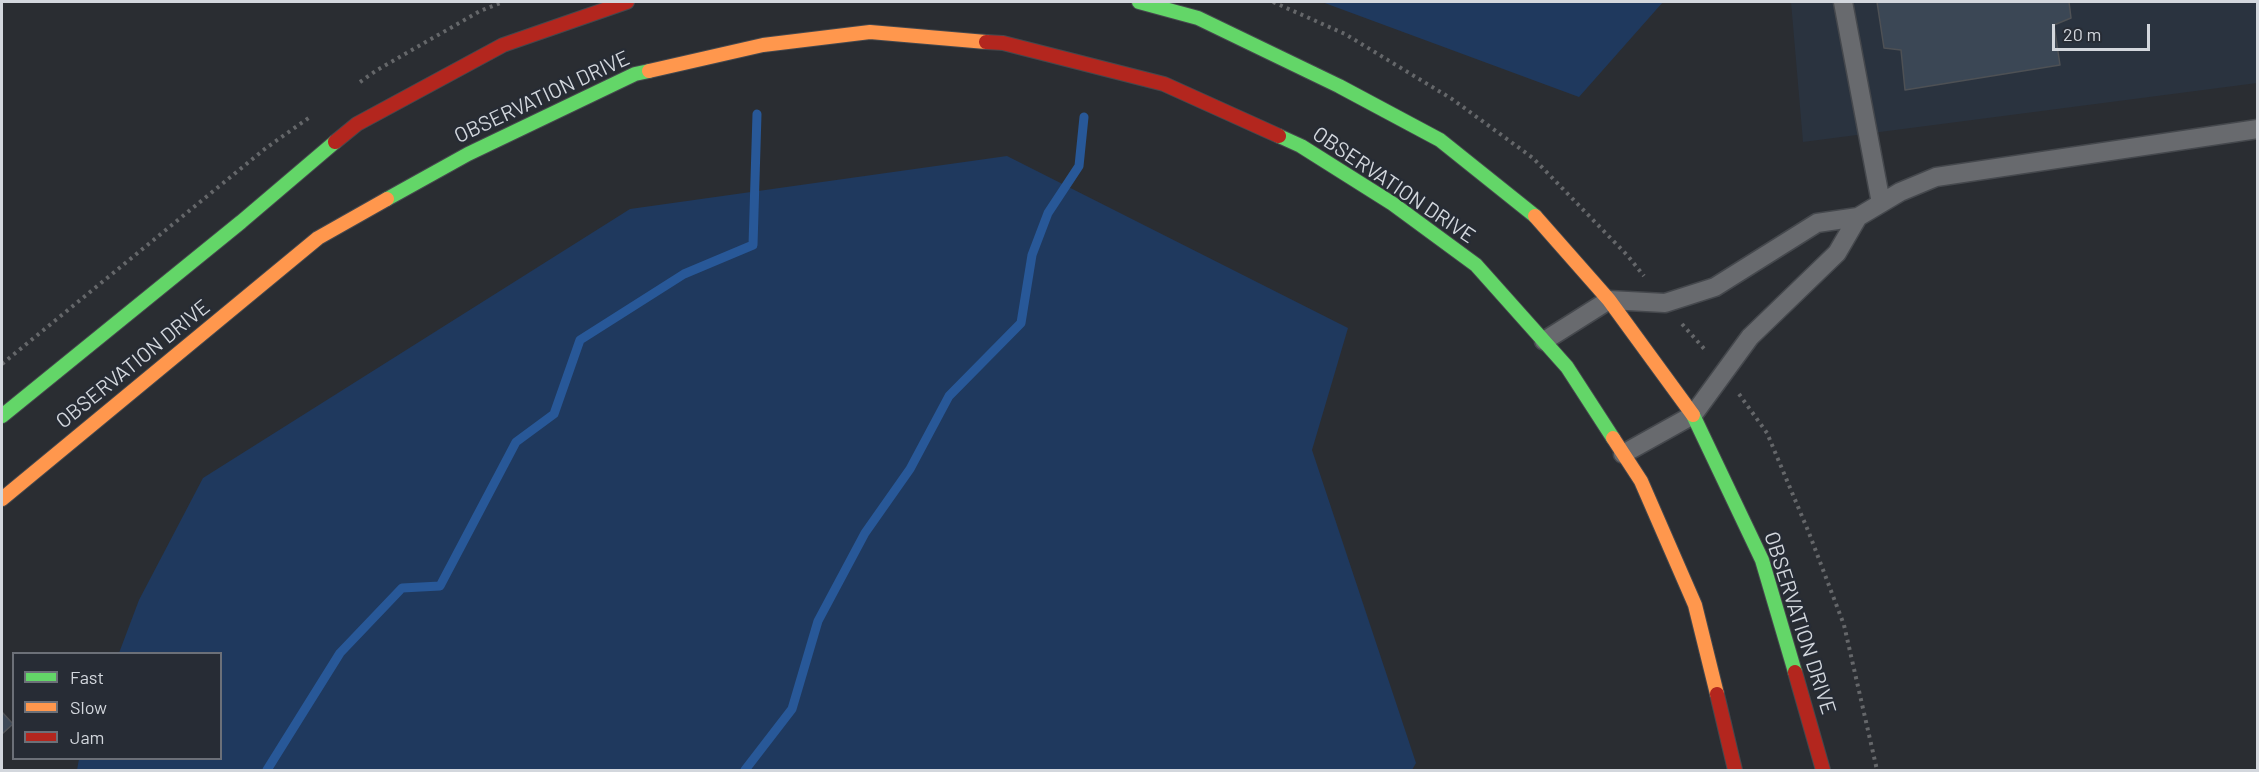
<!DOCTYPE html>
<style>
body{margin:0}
#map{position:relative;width:2259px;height:772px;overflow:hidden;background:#2a2d32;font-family:Barlow,sans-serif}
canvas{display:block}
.frame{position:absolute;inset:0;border:3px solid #d3d7dd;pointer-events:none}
.legend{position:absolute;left:12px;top:652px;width:210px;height:108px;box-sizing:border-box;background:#272c35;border:2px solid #6c7078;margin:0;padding:8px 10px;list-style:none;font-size:18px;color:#d3d7dd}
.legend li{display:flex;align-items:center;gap:12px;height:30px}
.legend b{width:30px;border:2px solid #6c7078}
.scale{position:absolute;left:2052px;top:24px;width:98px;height:27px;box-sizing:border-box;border:3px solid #d3d7dd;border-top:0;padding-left:8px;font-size:18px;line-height:21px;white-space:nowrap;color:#d3d7dd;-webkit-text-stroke:4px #272c35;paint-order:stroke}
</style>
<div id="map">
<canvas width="2259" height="772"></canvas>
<div class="frame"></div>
<ul class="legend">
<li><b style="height:8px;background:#63d668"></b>Fast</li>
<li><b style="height:8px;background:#ff974d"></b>Slow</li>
<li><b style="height:8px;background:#b3261e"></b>Jam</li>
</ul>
<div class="scale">20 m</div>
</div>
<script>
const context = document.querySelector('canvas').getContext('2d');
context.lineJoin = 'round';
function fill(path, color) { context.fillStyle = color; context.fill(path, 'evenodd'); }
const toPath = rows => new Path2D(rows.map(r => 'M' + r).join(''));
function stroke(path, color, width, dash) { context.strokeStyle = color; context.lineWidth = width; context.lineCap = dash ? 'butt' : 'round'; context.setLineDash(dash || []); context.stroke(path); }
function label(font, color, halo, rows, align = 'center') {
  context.font = font + ' Barlow,sans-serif'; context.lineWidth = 4.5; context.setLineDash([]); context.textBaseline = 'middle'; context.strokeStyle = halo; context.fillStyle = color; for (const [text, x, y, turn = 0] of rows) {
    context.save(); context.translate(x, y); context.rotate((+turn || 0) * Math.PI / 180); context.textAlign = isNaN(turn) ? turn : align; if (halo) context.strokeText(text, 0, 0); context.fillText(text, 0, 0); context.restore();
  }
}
const built = toPath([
 [1791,2,2257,2,2257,83,1803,142]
]);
const green = toPath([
 [1322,2,1663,2,1579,97],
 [1007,156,1348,328,1312,450,1416,763,1412,770,77,770,79,759,220,758,220,654,119,653,139,600,203,478,630,209]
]);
const stream = toPath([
 [267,770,340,653,402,588,440,586,516,442,554,414,580,340,684,274,753,245,757,114],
 [745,770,792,709,818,621,865,533,910,469,949,396,1021,323,1032,255,1048,213,1079,166,1084,117]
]);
const building = toPath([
 [1877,2,2069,2,2071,18,2054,25,2060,65,1905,90,1901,50,1884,48,1877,2],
 [2,712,13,724,2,734,2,712]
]);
const path = toPath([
 [1273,2,1345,34,1452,99,1533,158,1627,255,1644,276],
 [360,82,377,70,480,11,503,2],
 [1682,324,1707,352],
 [2,364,266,148,310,117],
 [1739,394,1767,433,1809,533,1844,625,1877,770]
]);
const lane = toPath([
 [1843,2,1881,203],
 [1858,217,1900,192,1936,177,2258,129],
 [1544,341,1609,300,1665,303,1715,287,1817,223,1858,217,1837,253,1750,337,1693,415,1623,454]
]);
const fast = toPath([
 [1139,2,1198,18,1339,86,1440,140,1535,216],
 [1279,136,1301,146,1393,204,1476,265,1567,367,1613,438],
 [387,199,468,154,635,74,649,71],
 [1693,415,1762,560,1795,672],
 [2,416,241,222,335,142]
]);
const slow = toPath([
 [649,71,763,45,870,32,986,42],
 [1535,216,1609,300,1693,415],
 [1613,438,1641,481,1695,605,1717,694],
 [2,499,318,238,387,199]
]);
const jam = toPath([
 [986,42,1003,43,1164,84,1279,136],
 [335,142,357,124,503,45,627,2],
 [1795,672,1823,770],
 [1717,694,1735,770]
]);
const streetNames = [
 ["OBSERVATION DRIVE",542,97,-25],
 ["OBSERVATION DRIVE",1394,185,34],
 ["OBSERVATION DRIVE",133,364,-39],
 ["OBSERVATION DRIVE",1800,623,72]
];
fill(built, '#2a333f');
fill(green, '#1f395e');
stroke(stream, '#285898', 9);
fill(building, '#3b4755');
stroke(building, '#4e5155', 1.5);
stroke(lane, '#45484d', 21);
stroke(fast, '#45484d', 16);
stroke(slow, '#45484d', 16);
stroke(jam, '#45484d', 16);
stroke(path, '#65676a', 4, [3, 4.5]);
stroke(lane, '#686a6e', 18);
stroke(fast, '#63d668', 14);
stroke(slow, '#ff974d', 14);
stroke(jam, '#b3261e', 14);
label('21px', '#d3d7dd', '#272c35', streetNames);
</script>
